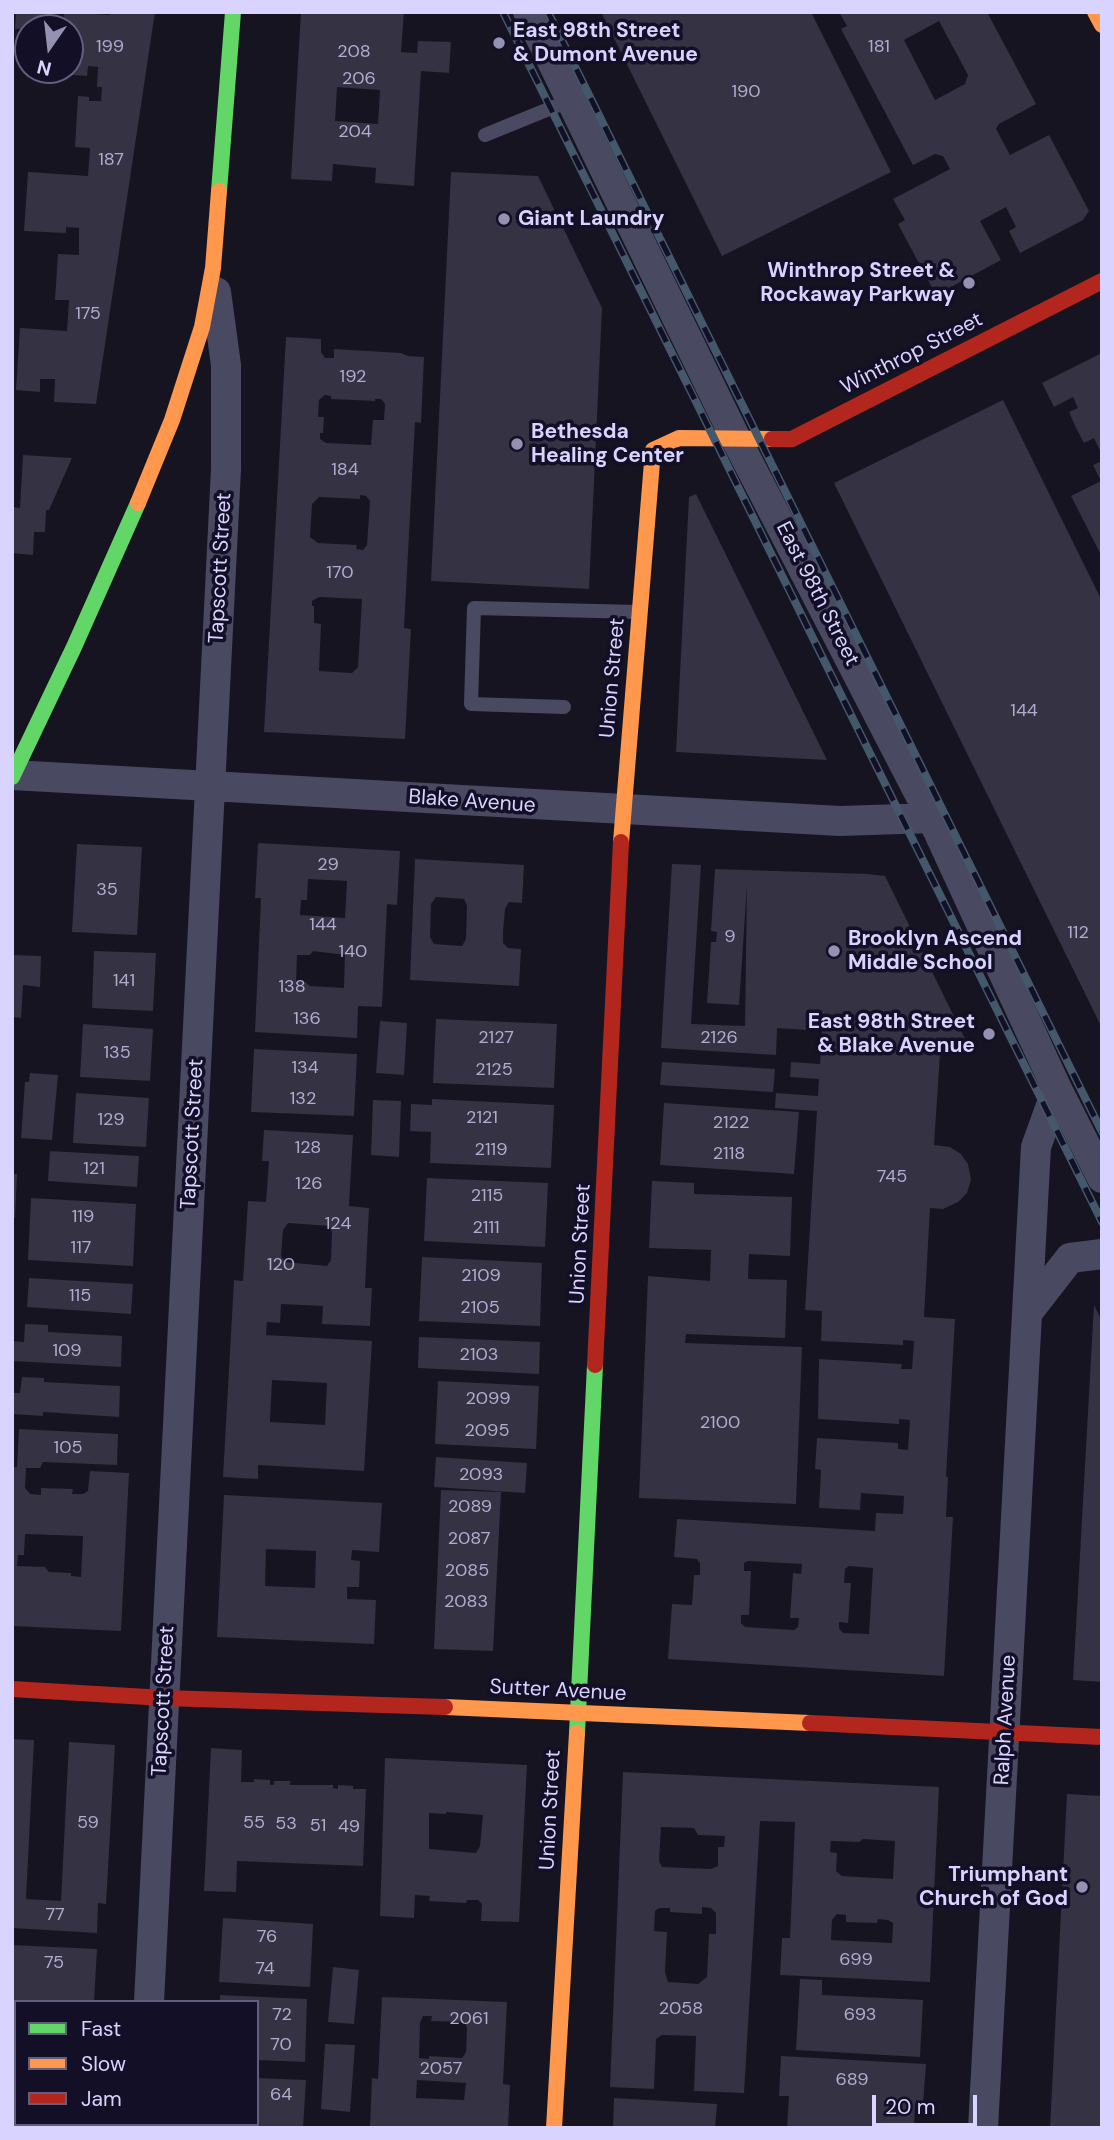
<!DOCTYPE html>
<style>
body{margin:0}
#map{position:relative;width:1114px;height:2140px;overflow:hidden;background:#161421;font-family:"DM Sans",sans-serif}
canvas{display:block}
.frame{position:absolute;inset:0;border:14px solid #d9d4ff;pointer-events:none}
.legend{position:absolute;left:14px;top:2000px;width:245px;height:126px;box-sizing:border-box;background:#130f26;border:2px solid #625e7d;margin:0;padding:9px 12px;list-style:none;font-size:21px;color:#d9d4ff}
.legend li{display:flex;align-items:center;gap:14px;height:35px}
.legend b{width:35px;border:2px solid #625e7d}
.north{position:absolute;left:14px;top:14px;width:70px;height:70px;box-sizing:border-box;background:#130f26;border:2px solid #625e7d;border-radius:50%;rotate:194deg;font-size:19px;font-weight:700;line-height:28px;text-align:center;color:#d9d4ff}
.north::after{content:'';display:block;margin:auto;width:24px;height:32px;background:#9591b1;clip-path:polygon(50% 0,100% 100%,50% 72%,0 100%)}
.scale{position:absolute;left:872px;top:2095px;width:105px;height:32px;box-sizing:border-box;border:4px solid #d9d4ff;border-top:0;padding-left:9px;font-size:21px;line-height:24px;white-space:nowrap;color:#d9d4ff;-webkit-text-stroke:5px #130f26;paint-order:stroke}
</style>
<div id="map">
<canvas width="1114" height="2140"></canvas>
<div class="frame"></div>
<ul class="legend">
<li><b style="height:9px;background:#63d668"></b>Fast</li>
<li><b style="height:9px;background:#ff974d"></b>Slow</li>
<li><b style="height:9px;background:#b3261e"></b>Jam</li>
</ul>
<div class="north">N</div>
<div class="scale">20 m</div>
</div>
<script>
const context = document.querySelector('canvas').getContext('2d');
context.lineJoin = 'round';
function fill(path, color) { context.fillStyle = color; context.fill(path, 'evenodd'); }
const toPath = rows => new Path2D(rows.map(r => 'M' + r).join(''));
function stroke(path, color, width, dash) { context.strokeStyle = color; context.lineWidth = width; context.lineCap = dash ? 'butt' : 'round'; context.setLineDash(dash || []); context.stroke(path); }
function label(font, color, halo, rows, align = 'center') {
  context.font = font + ' "DM Sans",sans-serif'; context.lineWidth = 7; context.setLineDash([]); context.textBaseline = 'middle'; context.strokeStyle = halo; context.fillStyle = color; for (const [text, x, y, turn = 0] of rows) {
    context.save(); context.translate(x, y); context.rotate((+turn || 0) * Math.PI / 180); context.textAlign = isNaN(turn) ? turn : align; if (halo) context.strokeText(text, 0, 0); context.fillText(text, 0, 0); context.restore();
  }
}
const building = toPath([
 [16,12,43,12,42,28,15,29],
 [64,12,110,15,110,12,155,12,96,404,54,402,55,379,40,379,40,392,16,390,20,328,67,331,69,300,55,300,58,254,79,255,79,228,66,227,66,233,24,231,28,172,88,176,90,148,75,147,78,96,89,97,89,101,101,101,102,87,97,87,98,67,88,66,87,76,60,74,61,70,70,70,70,28,63,28],
 [301,12,404,12,401,52,417,53,418,41,451,42,449,73,421,71,414,186,375,183,376,168,333,164,332,181,291,179],
 [337,87,380,90,378,124,335,121],
 [601,12,811,12,891,172,722,256],
 [839,12,987,12,1036,104,999,124,996,129,1010,155,1049,135,1089,211,1083,220,1020,253,1009,231,1016,227,1006,207,980,221,1001,260,936,295,898,224,905,220,893,199,950,169,943,156,935,154,913,165,841,29,847,26],
 [939,21,968,75,965,84,935,100,904,40],
 [451,172,538,176,602,308,589,589,431,581],
 [286,337,321,339,321,352,325,358,334,358,334,349,401,353,408,356,424,357,421,423,415,422,404,628,411,629,405,739,264,732],
 [325,395,331,396,331,399,375,401,375,399,381,399,385,404,384,420,373,420,371,445,326,443,320,439,320,433,323,433,324,417,318,417,319,400],
 [360,495,366,496,370,501,367,545,363,550,356,549,357,545,318,543,310,537,312,504,319,497,360,499],
 [319,597,362,599,358,667,352,673,319,671,321,624,314,623,314,606,312,606,312,601],
 [1102,353,1102,455,1094,438,1084,443,1076,428,1069,412,1078,408,1073,397,1054,407,1042,383],
 [1003,400,1102,601,1102,1028,834,483],
 [23,455,72,458,49,510,46,510,45,532,34,532,33,555,12,553,12,507,20,508],
 [1102,461,1102,557,1071,496,1101,481,1093,465],
 [696,494,827,760,676,752,689,497],
 [258,843,400,851,397,905,387,904,382,1007,358,1006,357,1038,255,1032,261,898,255,898],
 [308,879,347,881,345,918,300,915,301,900,307,900],
 [313,951,345,955,344,988,310,986,305,982,296,982,297,955,310,955],
 [77,844,142,847,137,935,72,932],
 [415,859,524,865,522,903,509,902,505,909,503,932,503,943,508,948,521,949,519,986,410,980],
 [436,897,464,899,467,906,466,939,462,946,434,944,430,937,431,904],
 [672,864,701,865,691,1024,745,1026,747,886,739,1005,707,1003,711,942,716,942,717,932,711,931,715,869,868,874,885,876,965,1039,941,1038,934,1145,950,1147,961,1154,968,1164,971,1180,967,1193,958,1202,943,1209,930,1208,924,1317,955,1319,946,1477,948,1477,946,1517,953,1517,944,1676,668,1659,672,1604,692,1605,694,1575,700,1575,700,1563,697,1559,674,1557,677,1519,875,1531,876,1513,903,1514,904,1496,861,1493,860,1510,819,1508,821,1470,815,1469,817,1438,898,1443,898,1449,908,1450,910,1420,899,1419,899,1424,818,1419,819,1359,902,1364,901,1369,912,1369,914,1341,903,1340,903,1345,821,1341,822,1311,805,1310,817,1111,775,1108,776,1093,818,1096,819,1079,790,1077,791,1062,820,1064,822,1031,777,1028,776,1055,661,1048],
 [748,1561,802,1564,801,1574,793,1573,790,1618,799,1618,798,1627,794,1630,745,1627,741,1623,741,1615,749,1615,751,1571,744,1571,744,1563],
 [849,1566,873,1568,869,1634,843,1633,839,1628,839,1622,848,1623,851,1583,844,1583,845,1569],
 [94,951,156,953,153,1011,92,1008],
 [12,955,41,956,40,987,23,985,21,1018,12,1017],
 [436,1019,557,1024,554,1088,433,1083],
 [380,1021,407,1023,404,1075,376,1073],
 [83,1024,153,1029,150,1081,80,1077],
 [254,1049,357,1054,354,1116,251,1112],
 [662,1062,775,1069,773,1092,660,1085],
 [30,1073,58,1075,52,1140,21,1138,25,1082,29,1082],
 [76,1093,149,1098,146,1147,73,1143],
 [432,1099,554,1105,551,1168,430,1163,431,1132,410,1131,411,1104,432,1105],
 [373,1100,401,1101,399,1157,371,1155],
 [664,1103,799,1112,794,1174,660,1165],
 [264,1130,353,1135,349,1206,369,1208,365,1288,372,1288,370,1326,322,1324,323,1306,281,1304,280,1323,267,1322,266,1335,372,1341,364,1471,258,1465,258,1479,223,1477,234,1280,243,1281,248,1201,266,1202,269,1161,262,1161],
 [288,1223,329,1226,332,1232,331,1260,327,1266,285,1262,281,1256,283,1230],
 [272,1380,327,1383,325,1425,270,1422],
 [50,1151,139,1156,137,1187,48,1181],
 [12,1174,17,1174,15,1218,12,1218],
 [427,1178,548,1183,545,1247,424,1241],
 [652,1181,694,1183,694,1194,792,1197,790,1256,749,1254,748,1279,787,1280,785,1338,686,1334,685,1343,802,1347,796,1504,639,1498,648,1276,710,1281,711,1250,649,1248],
 [31,1198,136,1204,133,1266,28,1260],
 [422,1257,542,1263,540,1326,419,1321],
 [29,1278,133,1284,131,1314,27,1307],
 [1094,1305,1102,1321,1102,1682,1073,1680],
 [25,1324,48,1325,48,1332,122,1336,121,1367,12,1361,12,1341,24,1342],
 [419,1337,540,1342,539,1374,418,1368],
 [22,1377,44,1378,44,1382,120,1386,119,1417,43,1412,43,1416,12,1414,12,1393,20,1393],
 [438,1381,539,1386,536,1449,435,1444],
 [19,1429,118,1434,117,1465,43,1462,40,1468,26,1468,25,1488,30,1494,41,1495,41,1488,73,1489,72,1494,83,1494,88,1491,90,1471,129,1473,121,1631,12,1626,12,1467,17,1467],
 [25,1534,83,1536,81,1577,71,1576,71,1573,49,1572,45,1567,17,1566,18,1555,24,1555],
 [436,1457,527,1463,525,1493,434,1487],
 [441,1490,501,1492,493,1651,434,1649],
 [224,1495,382,1503,379,1552,352,1550,351,1560,360,1561,359,1587,347,1587,347,1599,376,1600,374,1644,217,1637],
 [266,1549,316,1551,315,1588,265,1586],
 [12,1739,34,1740,26,1899,61,1901,69,1742,115,1745,106,1904,98,1903,97,1933,12,1928],
 [211,1748,242,1750,241,1782,254,1782,254,1779,270,1780,270,1785,274,1785,274,1781,290,1781,290,1785,333,1785,333,1788,338,1789,338,1785,353,1786,353,1789,366,1789,363,1866,237,1861,236,1892,204,1891],
 [385,1758,527,1765,519,1922,481,1921,482,1904,478,1900,467,1900,466,1903,429,1901,430,1896,415,1895,414,1918,380,1916],
 [446,1812,483,1815,480,1846,476,1853,429,1849,429,1813,446,1814],
 [623,1772,939,1787,930,1982,780,1975,782,1938,790,1938,795,1822,760,1821,744,2093,694,2091,696,2036,662,2035,656,2039,654,2089,610,2087],
 [661,1827,694,1828,698,1835,725,1836,724,1847,718,1847,718,1866,711,1869,662,1867,659,1861],
 [863,1839,895,1841,893,1879,842,1876,836,1871,837,1853,830,1852,831,1841,859,1842],
 [702,1907,711,1908,716,1913,716,1934,709,1934,707,1977,698,1984,668,1982,665,1972,667,1932,654,1931,655,1911,659,1908,670,1908,670,1912,702,1914],
 [837,1914,846,1915,846,1922,877,1923,878,1919,888,1920,893,1923,892,1943,831,1940,832,1920],
 [1067,1794,1102,1796,1101,2128,1050,2128],
 [223,1918,313,1924,310,1987,219,1982],
 [12,1945,97,1949,94,2002,16,2002,16,2009,12,2008],
 [333,1967,359,1970,354,2024,328,2022],
 [800,1979,822,1980,822,1995,923,2000,920,2057,796,2050],
 [220,1995,307,1999,305,2062,257,2060,257,2002,220,2002],
 [382,1997,507,2002,503,2084,510,2085,508,2128,370,2128,372,2078,378,2079],
 [423,2016,432,2016,431,2021,465,2022,467,2028,466,2052,462,2058,429,2056,429,2059,419,2058,420,2023],
 [417,2080,466,2083,464,2100,416,2098],
 [12,2024,16,2024,16,2088,12,2088],
 [325,2044,355,2045,350,2112,321,2109],
 [781,2056,926,2064,923,2104,915,2103,914,2128,787,2128,789,2096,779,2096],
 [257,2078,306,2080,303,2128,213,2128,213,2124,257,2124],
 [614,2098,717,2104,715,2128,613,2128],
 [12,2105,16,2105,16,2124,89,2124,89,2128,12,2128]
]);
const lane = toPath([
 [485,135,571,100],
 [564,707,471,704,474,608,638,612]
]);
const street = toPath([
 [528,12,736,439,932,818,1057,1089,1102,1178],
 [12,775,840,821,932,818],
 [1028,1312,1070,1258,1102,1254],
 [149,2002,226,469,226,365,216,292],
 [142,2128,142,2124],
 [983,2128,1036,1147,1057,1089]
]);
const fast = toPath([
 [219,191,233,12],
 [12,777,74,647,138,503],
 [577,1733,595,1365]
]);
const slow = toPath([
 [1095,12,1102,25],
 [138,503,172,420,202,327,213,268,219,191],
 [621,842,653,450,679,438,772,439],
 [445,1707,810,1723],
 [554,2128,577,1733]
]);
const jam = toPath([
 [772,439,792,439,1102,281],
 [595,1365,621,842],
 [12,1689,164,1698,445,1707],
 [810,1723,1102,1737]
]);
const rail = toPath([
 [503,12,1102,1222],
 [548,12,1102,1132]
]);
const markers = [
 [499,43,7,"#9591b1"],
 [504,219,7,"#9591b1"],
 [969,283,7,"#9591b1"],
 [517,444,7,"#9591b1"],
 [834,951,7,"#9591b1"],
 [989,1034,7,"#9591b1"],
 [1082,1887,7,"#9591b1"]
];
const numberNames = [
 ["199",110,47],
 ["181",879,47],
 ["208",354,52],
 ["206",359,79],
 ["190",746,92],
 ["204",355,132],
 ["187",111,160],
 ["175",88,314],
 ["192",353,377],
 ["184",345,470],
 ["170",340,573],
 ["144",1024,711],
 ["29",328,865],
 ["35",107,890],
 ["144",323,925],
 ["112",1078,933],
 ["9",730,937],
 ["140",353,952],
 ["141",124,981],
 ["138",292,987],
 ["136",307,1019],
 ["2127",496,1038],
 ["2126",719,1038],
 ["135",117,1053],
 ["134",305,1068],
 ["2125",494,1070],
 ["132",303,1099],
 ["2121",482,1118],
 ["129",111,1120],
 ["2122",731,1123],
 ["128",308,1148],
 ["2119",491,1150],
 ["2118",729,1154],
 ["121",94,1169],
 ["745",892,1177],
 ["126",309,1184],
 ["2115",487,1196],
 ["119",83,1217],
 ["124",338,1224],
 ["2111",486,1228],
 ["117",81,1248],
 ["120",281,1265],
 ["2109",481,1276],
 ["115",80,1296],
 ["2105",480,1308],
 ["109",67,1351],
 ["2103",479,1355],
 ["2099",488,1399],
 ["2100",720,1423],
 ["2095",487,1431],
 ["105",68,1448],
 ["2093",481,1475],
 ["2089",470,1507],
 ["2087",469,1539],
 ["2085",467,1571],
 ["2083",466,1602],
 ["59",88,1823],
 ["55",254,1823],
 ["53",286,1824],
 ["51",318,1826],
 ["49",349,1827],
 ["77",55,1915],
 ["76",267,1937],
 ["699",856,1960],
 ["75",54,1963],
 ["74",265,1969],
 ["2058",681,2009],
 ["72",282,2015],
 ["693",860,2015],
 ["2061",469,2019],
 ["70",281,2045],
 ["2057",441,2069],
 ["689",852,2080],
 ["64",281,2095]
];
const poiNames = [
 ["East 98th Street",513,31],
 ["& Dumont Avenue",513,55],
 ["Giant Laundry",518,219],
 ["Winthrop Street &",955,271,"right"],
 ["Rockaway Parkway",955,295,"right"],
 ["Bethesda",531,432],
 ["Healing Center",531,456],
 ["Brooklyn Ascend",848,939],
 ["Middle School",848,963],
 ["East 98th Street",975,1022,"right"],
 ["& Blake Avenue",975,1046,"right"],
 ["Triumphant",1068,1875,"right"],
 ["Church of God",1068,1899,"right"]
];
const streetNames = [
 ["Winthrop Street",912,354,-27],
 ["Tapscott Street",221,568,-87],
 ["East 98th Street",817,594,63],
 ["Union Street",613,678,-85],
 ["Blake Avenue",472,802,4],
 ["Tapscott Street",193,1134,-87],
 ["Union Street",581,1244,-87],
 ["Sutter Avenue",558,1691,3],
 ["Tapscott Street",164,1701,-87],
 ["Ralph Avenue",1006,1720,-87],
 ["Union Street",551,1810,-87]
];
fill(building, '#343243');
stroke(lane, '#4a4962', 14);
stroke(street, '#4a4962', 30);
stroke(fast, '#63d668', 16);
stroke(slow, '#ff974d', 16);
stroke(jam, '#b3261e', 16);
stroke(rail, '#43596b', 8);
stroke(rail, '#130f26', 5, [16]);
for (const [x, y, r, color] of markers) { const dot = new Path2D(); dot.arc(x, y, r, 0, 2 * Math.PI); context.fillStyle = color; context.fill(dot); stroke(dot, '#130f26', 2.5); }
label('18px', '#b0acd0', null, numberNames);
label('bold 21px', '#d9d4ff', '#130f26', poiNames, 'left');
label('21px', '#d9d4ff', '#130f26', streetNames);
</script>
